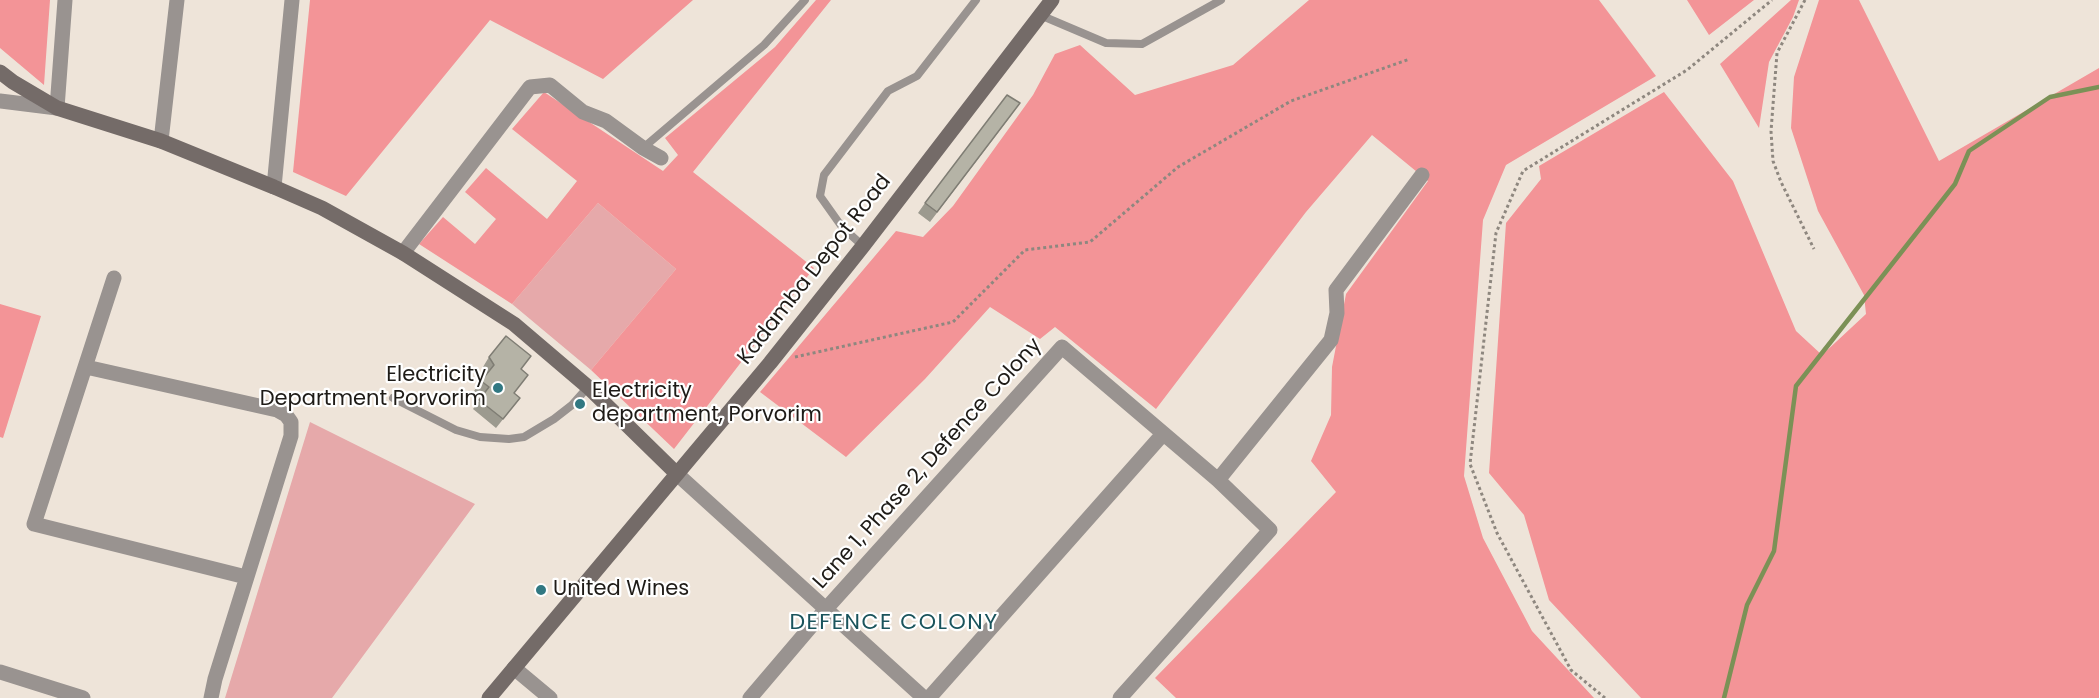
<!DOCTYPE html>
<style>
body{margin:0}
canvas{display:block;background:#eee4d9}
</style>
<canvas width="2099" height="698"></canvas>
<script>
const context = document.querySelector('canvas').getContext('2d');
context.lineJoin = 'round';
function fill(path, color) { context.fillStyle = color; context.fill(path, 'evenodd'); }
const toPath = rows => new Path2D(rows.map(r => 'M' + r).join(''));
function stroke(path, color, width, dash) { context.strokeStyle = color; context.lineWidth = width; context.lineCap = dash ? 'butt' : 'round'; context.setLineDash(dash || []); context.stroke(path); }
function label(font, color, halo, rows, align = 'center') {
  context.font = font + ' Poppins,sans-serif'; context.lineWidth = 4.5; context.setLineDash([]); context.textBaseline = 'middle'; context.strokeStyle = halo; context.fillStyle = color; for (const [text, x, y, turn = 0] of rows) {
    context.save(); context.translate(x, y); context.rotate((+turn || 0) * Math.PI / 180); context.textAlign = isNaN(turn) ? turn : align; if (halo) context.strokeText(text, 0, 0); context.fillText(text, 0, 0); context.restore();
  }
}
const green = toPath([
 [598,203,676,269,591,370,512,304],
 [310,422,475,504,332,698,225,698]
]);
const forest = toPath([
 [0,0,50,0,44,85,0,48],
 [310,0,693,0,603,79,490,20,346,196,293,172],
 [816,0,831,0,693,172,814,268,674,449,591,370,676,269,598,203,512,304,419,244,443,217,475,244,496,219,465,192,486,168,547,219,577,181,512,129,544,92,663,171,678,155,665,138,775,47],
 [1309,0,1599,0,1656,76,1506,165,1483,220,1464,476,1483,538,1532,631,1594,698,1176,698,1155,678,1336,492,1311,461,1331,415,1332,367,1346,294,1428,181,1372,135,1306,212,1156,409,1055,327,1040,339,990,307,925,379,846,457,760,392,896,231,923,237,953,206,1033,95,1055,54,1080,45,1135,95,1233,65],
 [1687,0,1754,0,1709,35],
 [1791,0,1799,0,1793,17,1769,62,1759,128,1720,64],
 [1819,0,1859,0,1939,161,2099,68,2099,698,1641,698,1549,600,1524,515,1489,473,1506,223,1541,179,1539,166,1664,92,1733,181,1796,331,1822,355,1866,314,1864,295,1818,211,1791,128,1794,77],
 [0,304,41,316,3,438,0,437]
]);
const stream = toPath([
 [1724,698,1747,605,1774,551,1796,386,1955,184,1969,151,2050,97,2099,87]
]);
const path = toPath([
 [1805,0,1777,53,1771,131,1773,161,1781,182,1814,249],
 [795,357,953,322,1025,250,1090,242,1178,167,1291,101,1410,59],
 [1605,698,1571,670,1497,533,1470,464,1496,233,1523,171,1687,70,1772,0]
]);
const lane = toPath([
 [1040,15,1106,43,1142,44,1221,0],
 [643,148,764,45,805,0],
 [863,246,842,227,820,196,824,175,888,91,917,76,976,0],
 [393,398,456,430,480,437,509,439,524,437,554,419,572,405,588,387]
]);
const street = toPath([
 [0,101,57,108,65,0],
 [161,141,177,0],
 [274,187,292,0],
 [403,253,530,87,550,85,583,112,606,121,643,148,661,158],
 [114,278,34,524,246,577],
 [86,367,277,410,286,415,291,422,291,436,215,679,211,698],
 [677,474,924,698],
 [1218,480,1331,340,1337,313,1336,290,1422,175],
 [514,668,550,698],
 [0,672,83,698],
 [750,698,825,610,1062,347,1218,480,1270,530,1120,698],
 [929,698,1163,434]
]);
const secondary = toPath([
 [0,72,13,82,57,108,161,141,274,187,322,208,403,253,514,324,588,387,677,474],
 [489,698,770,363,863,246,1052,0]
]);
const wall = toPath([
 [1013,113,930,222,918,213,925,203],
 [489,357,522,369,521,384,514,393,520,398,496,428,473,409,482,397,474,391,487,374,483,367]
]);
const building = toPath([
 [1007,95,1020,103,937,212,925,203,1007,95],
 [506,336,531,356,521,369,528,375,514,393,520,398,503,419,479,400,489,387,481,381,494,365,489,357,506,336]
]);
const markers = [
 [498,388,6,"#317882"],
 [580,404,6,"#317882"],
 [541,590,6,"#317882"]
];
const streetNames = [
 ["Kadamba Depot Road",815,270,-52],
 ["Lane 1, Phase 2, Defence Colony",928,464,-48]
];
const poiNames = [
 ["Electricity",486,376,"right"],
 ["Department Porvorim",486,400,"right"],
 ["Electricity",592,392],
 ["department, Porvorim",592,416],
 ["United Wines",553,590]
];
const neighbourhoodNames = [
 ["DEFENCE COLONY",894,623]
];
fill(green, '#e6a9aa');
fill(forest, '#f39497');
stroke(stream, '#7b9156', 4.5);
stroke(path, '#8e877f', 3, [3, 3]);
stroke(lane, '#999390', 8);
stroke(street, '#999390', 15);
stroke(secondary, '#746b68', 15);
fill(wall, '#9c9a8f');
fill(building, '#b5b3a6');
stroke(building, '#7f7d74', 1.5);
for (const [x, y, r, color] of markers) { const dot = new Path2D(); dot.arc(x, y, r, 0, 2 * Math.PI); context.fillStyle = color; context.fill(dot); stroke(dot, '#fff', 2); }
label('21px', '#1e1b17', '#fff', streetNames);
label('21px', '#1e1b17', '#fff', poiNames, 'left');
context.letterSpacing = '1.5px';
label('22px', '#1a545c', '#fff', neighbourhoodNames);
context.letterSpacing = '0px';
</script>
